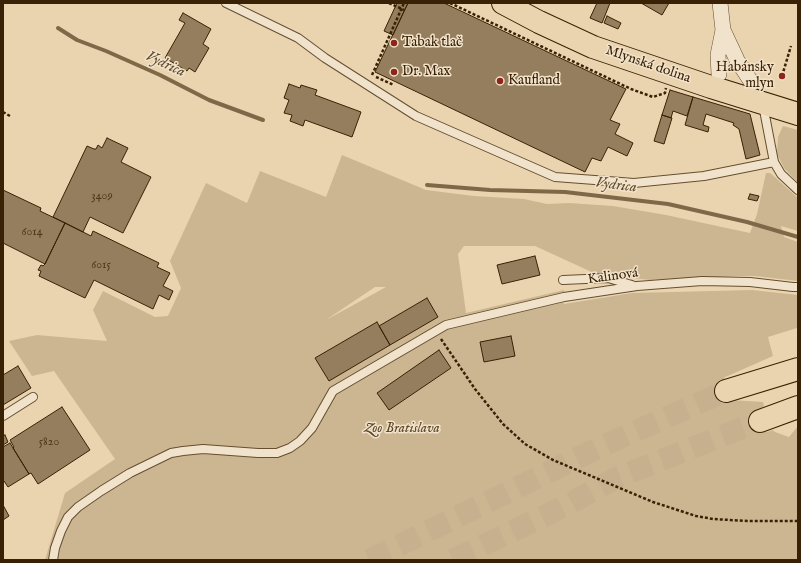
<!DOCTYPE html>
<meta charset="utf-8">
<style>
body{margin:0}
#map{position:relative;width:801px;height:563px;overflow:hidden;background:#ead4af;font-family:"IM FELL English",serif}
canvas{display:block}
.frame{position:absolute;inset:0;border:4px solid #392105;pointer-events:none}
</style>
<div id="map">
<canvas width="801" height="563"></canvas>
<div class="frame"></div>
</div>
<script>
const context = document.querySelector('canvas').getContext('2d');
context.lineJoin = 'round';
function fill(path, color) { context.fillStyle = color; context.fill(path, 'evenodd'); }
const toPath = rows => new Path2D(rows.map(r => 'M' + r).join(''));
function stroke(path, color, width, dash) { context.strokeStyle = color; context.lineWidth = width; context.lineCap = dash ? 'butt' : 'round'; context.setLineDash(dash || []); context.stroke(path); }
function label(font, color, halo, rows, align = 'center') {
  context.font = font + ' "IM FELL English",serif'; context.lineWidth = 3; context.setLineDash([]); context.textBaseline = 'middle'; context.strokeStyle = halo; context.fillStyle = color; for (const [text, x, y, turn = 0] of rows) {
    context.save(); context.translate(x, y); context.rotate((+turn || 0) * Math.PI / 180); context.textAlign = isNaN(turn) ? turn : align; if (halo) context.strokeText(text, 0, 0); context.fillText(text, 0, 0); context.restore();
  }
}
const green = toPath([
 [783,126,798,130,798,183,784,168,777,154,778,137],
 [342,155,426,190,474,196,524,199,547,204,569,203,613,206,666,215,750,233,757,214,766,173,770,173,777,179,798,198,798,231,781,226,784,237,798,242,798,281,755,276,738,276,650,280,596,274,535,246,464,246,458,254,466,313,564,290,564,304,632,293,752,290,798,295,798,329,797,328,768,337,773,356,730,375,725,377,722,382,730,400,763,402,764,406,755,412,761,431,767,432,773,430,775,432,789,437,798,426,798,560,45,560,65,493,115,459,54,371,32,376,9,341,37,335,107,341,93,310,103,291,155,317,168,316,181,288,170,261,206,183,247,203,260,171,326,197],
 [375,287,386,287,326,320]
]);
const stream = toPath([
 [58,28,77,40,106,51,160,75,209,100,263,120],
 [427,185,490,190,565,192,668,204,747,222,798,237]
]);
const building = toPath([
 [397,3,408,3,393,35,384,31,397,3],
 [408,3,444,3,626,89,610,120,620,124,615,134,633,143,627,156,608,147,601,161,592,158,585,172,375,72,408,3],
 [597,3,610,3,602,23,590,18,597,3],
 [641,3,669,3,662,15,641,3],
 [183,13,211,29,203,44,209,48,195,72,189,68,187,71,165,58,185,23,179,20,183,13],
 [607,16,621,23,618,29,604,23,607,16],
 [289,84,300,88,301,85,317,90,315,95,361,112,352,137,305,120,303,126,290,121,292,115,284,113,289,100,284,98,289,84],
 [670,90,693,97,687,116,673,111,671,118,662,115,670,90],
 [693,97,750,114,760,155,746,159,739,129,733,125,734,123,706,114,703,125,709,127,708,132,685,125,693,97],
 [662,115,672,118,664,144,654,141,662,115],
 [107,138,128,148,121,162,151,177,123,233,90,217,83,232,53,217,87,146,94,149,96,149,98,145,102,148,107,138],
 [3,190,41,208,40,211,65,223,45,264,3,243,3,190],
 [750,194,759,196,757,201,748,199,750,194],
 [65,223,91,236,93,231,159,263,157,267,170,273,163,286,173,291,169,300,159,295,153,309,94,280,85,298,39,276,41,271,38,270,41,265,43,266,45,264,65,223],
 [535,256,540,275,502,284,497,265,535,256],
 [427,298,438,317,390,345,379,326,427,298],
 [377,322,390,345,329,381,315,358,377,322],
 [511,336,515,356,484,362,480,342,511,336],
 [439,350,451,368,389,410,377,393,439,350],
 [18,366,31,388,3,405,3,375,18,366],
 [62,407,90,450,38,484,31,473,29,474,13,448,14,447,10,440,62,407],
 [5,435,8,442,3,445,3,436,5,435],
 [10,443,29,474,8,487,4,481,3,482,3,447,10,443],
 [3,505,9,516,3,520,3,505]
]);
const highwayTunnel = toPath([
 [369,560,600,447,726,391],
 [453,560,565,506,616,478,760,421]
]);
const path = toPath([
 [389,3,404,10],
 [450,3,631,89,653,97,665,93,666,88],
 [372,75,404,3],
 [782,76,791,46],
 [376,77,394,85],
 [3,112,10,116],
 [441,339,475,389,503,424,525,444,553,460,653,502,696,516,713,519,748,521,798,521]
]);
const lane = toPath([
 [226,3,298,38,325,58,416,116,555,177,634,183,704,176,774,162],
 [763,105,774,162,781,174,798,190],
 [563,280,608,278,632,285],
 [3,416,33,397],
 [53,560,55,548,61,531,68,517,78,507,101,491,130,473,171,453,183,451,203,449,258,453,277,453,290,448,300,441,312,428,333,391,446,325,564,297,637,286,702,281,750,282,793,287,798,287]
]);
const street = toPath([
 [720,3,723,30,737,60,752,83],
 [719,74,718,55,723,30]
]);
const primary = toPath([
 [503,3,539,22,593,47,711,87,798,114]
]);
const highway = toPath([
 [726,391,798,369],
 [760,421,798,407]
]);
const markers = [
 [394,43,4,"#8f2418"],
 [394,72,4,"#8f2418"],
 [782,76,4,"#8f2418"],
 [500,81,4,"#8f2418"]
];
const numberNames = [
 ["3409",102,197],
 ["6014",32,233],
 ["6015",101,266],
 ["5820",49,443]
];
const poiNames = [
 ["Tabak tlač",402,43],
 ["Habánsky",774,68,"right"],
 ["mlyn",774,84,"right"],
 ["Dr. Max",402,72],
 ["Kaufland",508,81]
];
const streetNames = [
 ["Mlynská dolina",648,65,19],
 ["Kalinová",613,277,-8]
];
const parkNames = [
 ["Zoo Bratislava",402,429]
];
const waterNames = [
 ["Vydrica",165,65,25],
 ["Vydrica",616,186,7]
];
fill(green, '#ccb692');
stroke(stream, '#7f6848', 4);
fill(building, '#957e5d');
stroke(building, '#392105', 1);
stroke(highwayTunnel, '#c7b08d', 22, [22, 11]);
stroke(lane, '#654e30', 10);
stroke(street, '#654e30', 16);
stroke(primary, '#392105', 24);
stroke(highway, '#392105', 24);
stroke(path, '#392105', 2.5, [3, 2]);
stroke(lane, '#f1e3cb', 8);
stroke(street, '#f1e3cb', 15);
stroke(primary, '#ead4af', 22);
stroke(highway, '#ead4af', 22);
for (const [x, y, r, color] of markers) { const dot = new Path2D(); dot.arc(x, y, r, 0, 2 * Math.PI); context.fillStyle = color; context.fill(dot); stroke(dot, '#f1e3cb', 1.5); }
label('12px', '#50381b', null, numberNames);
label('14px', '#392105', '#f1e3cb', poiNames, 'left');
label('14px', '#392105', '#f1e3cb', streetNames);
label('italic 14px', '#5e4628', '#f1e3cb', parkNames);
label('italic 15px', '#624a2c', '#f1e3cb', waterNames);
</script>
